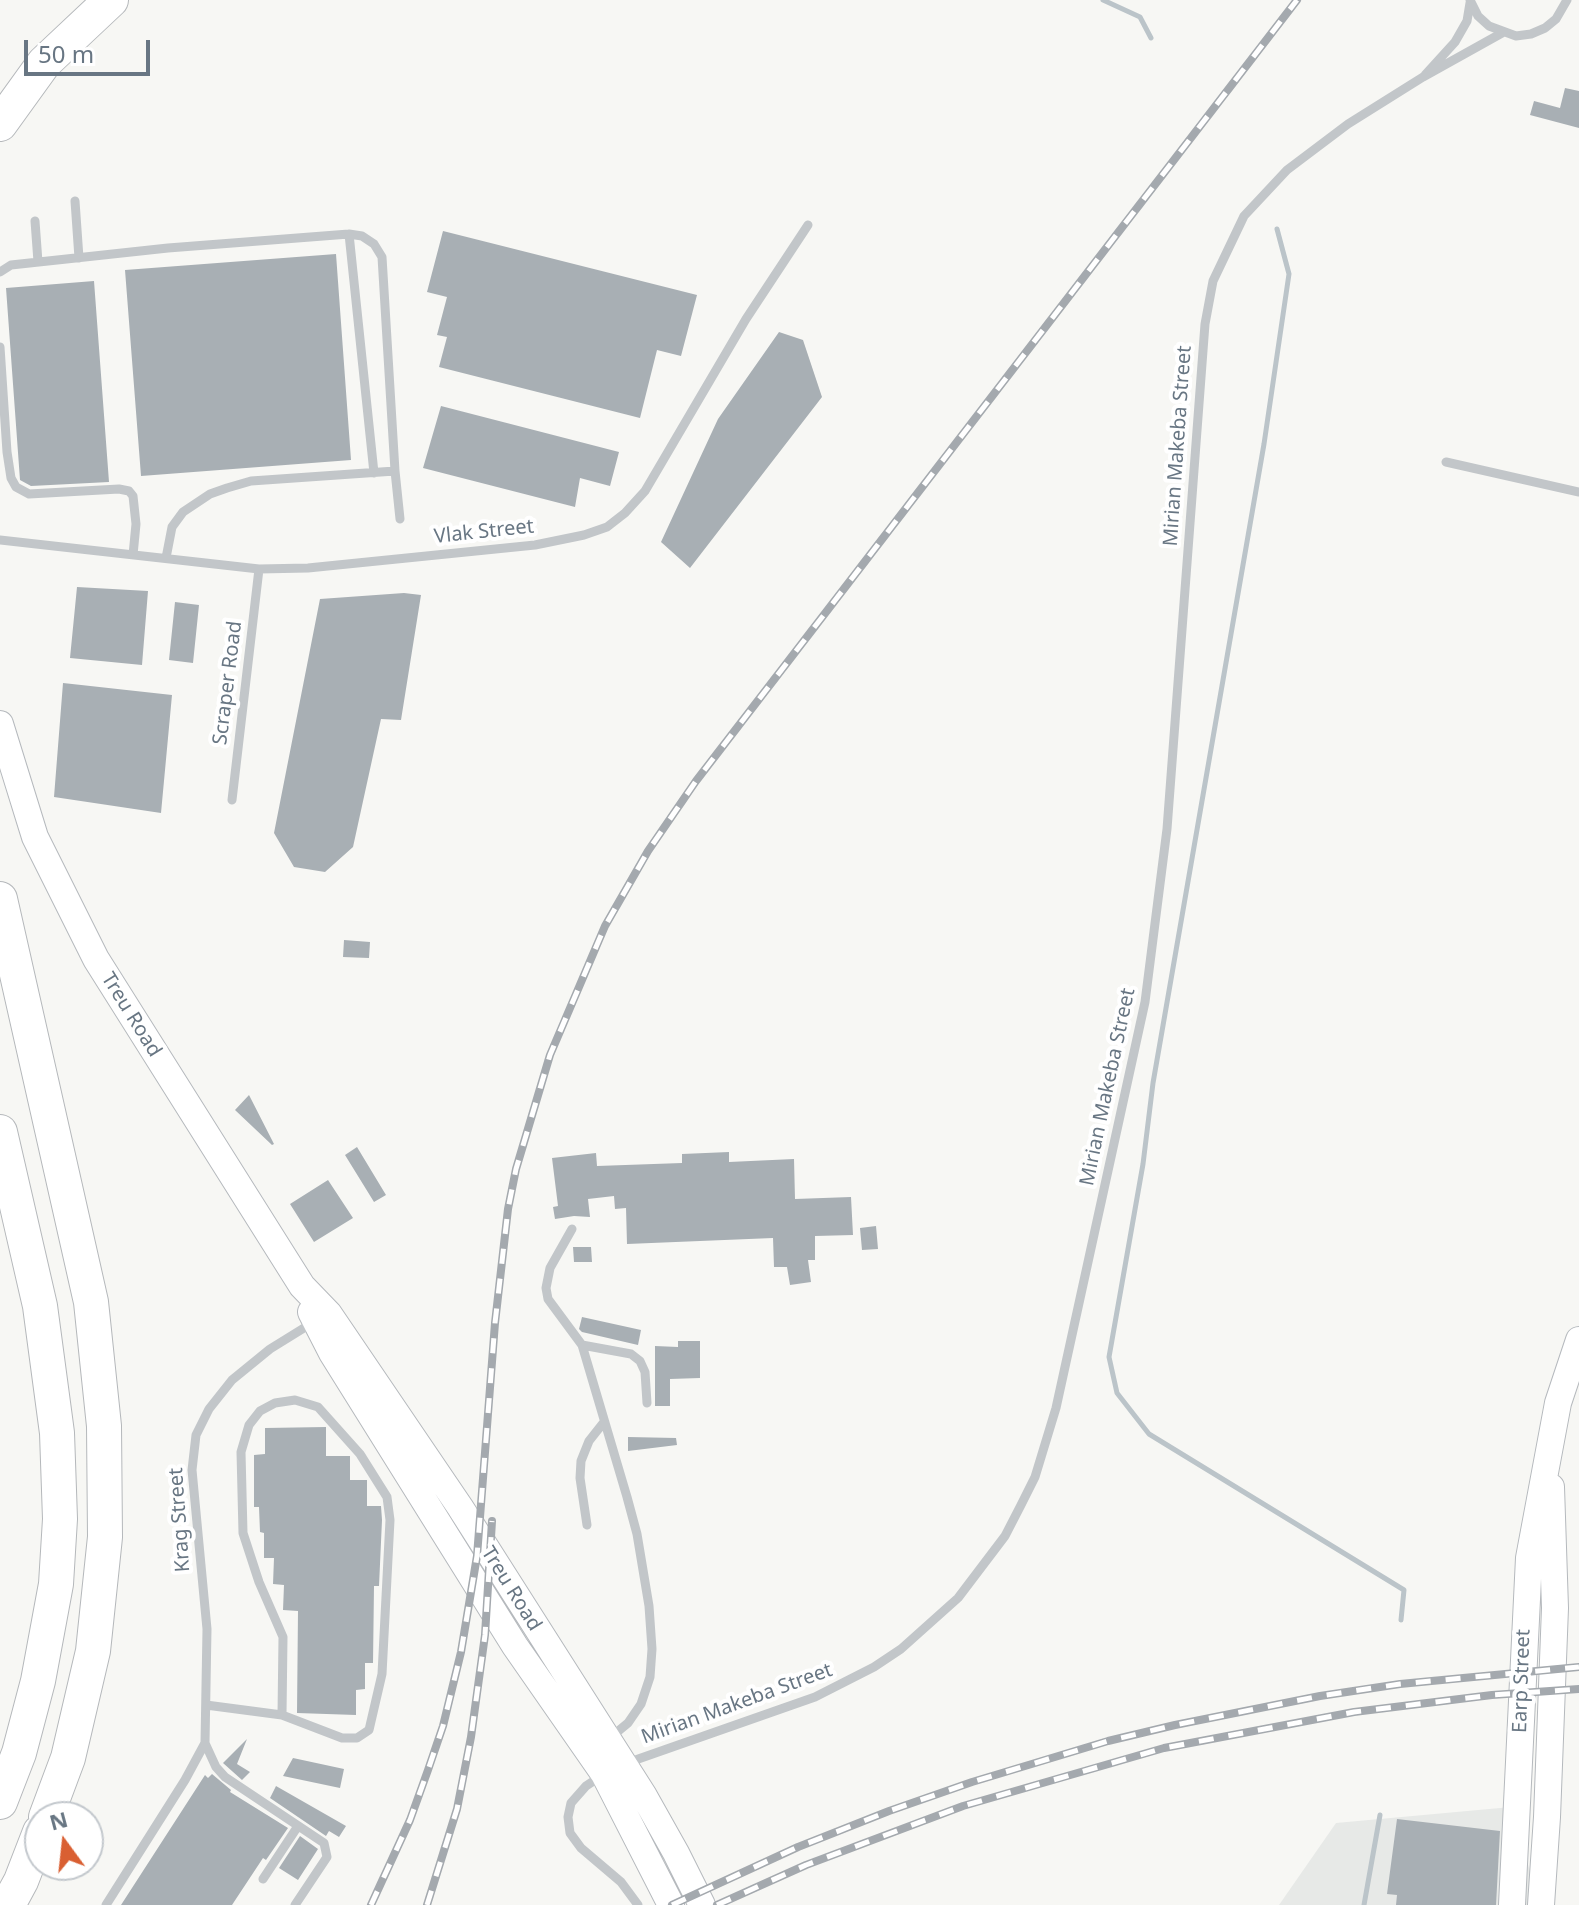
<!DOCTYPE html>
<style>
body{margin:0}
#map{position:relative;width:1579px;height:1905px;overflow:hidden;background:#f7f7f4;font-family:"Noto Sans",sans-serif}
canvas{display:block}
.north{position:absolute;left:24px;top:1801px;width:80px;height:80px;box-sizing:border-box;background:#fff;border:2px solid #c3c8cd;border-radius:50%;rotate:345deg;font-size:22px;font-weight:700;line-height:32px;text-align:center;color:#687683}
.north::after{content:'';display:block;margin:auto;width:28px;height:36px;background:#d95f32;clip-path:polygon(50% 0,100% 100%,50% 72%,0 100%)}
.scale{position:absolute;left:24px;top:40px;width:126px;height:36px;box-sizing:border-box;border:4px solid #687683;border-top:0;padding-left:10px;font-size:24px;line-height:28px;white-space:nowrap;color:#687683;-webkit-text-stroke:6px #fff;paint-order:stroke}
</style>
<div id="map">
<canvas width="1579" height="1905"></canvas>
<div class="north">N</div>
<div class="scale">50 m</div>
</div>
<script>
const context = document.querySelector('canvas').getContext('2d');
context.lineJoin = 'round';
function fill(path, color) { context.fillStyle = color; context.fill(path, 'evenodd'); }
const toPath = rows => new Path2D(rows.map(r => 'M' + r).join(''));
function stroke(path, color, width, dash) { context.strokeStyle = color; context.lineWidth = width; context.lineCap = dash ? 'butt' : 'round'; context.setLineDash(dash || []); context.stroke(path); }
function label(font, color, halo, rows, align = 'center') {
  context.font = font + ' "Noto Sans",sans-serif'; context.lineWidth = 8; context.setLineDash([]); context.textBaseline = 'middle'; context.strokeStyle = halo; context.fillStyle = color; for (const [text, x, y, turn = 0] of rows) {
    context.save(); context.translate(x, y); context.rotate((+turn || 0) * Math.PI / 180); context.textAlign = isNaN(turn) ? turn : align; if (halo) context.strokeText(text, 0, 0); context.fillText(text, 0, 0); context.restore();
  }
}
const built = toPath([
 [1511,1807,1540,1905,1279,1905,1336,1823]
]);
const stream = toPath([
 [1103,0,1140,17,1151,38],
 [1277,229,1289,274,1264,444,1153,1083,1143,1164,1109,1357,1117,1393,1149,1434,1404,1590,1401,1620],
 [1364,1905,1380,1815]
]);
const building = toPath([
 [1565,88,1579,91,1579,128,1530,115,1534,101,1560,108],
 [443,231,697,295,681,356,657,350,640,418,439,367,447,337,437,335,447,297,427,292],
 [336,254,351,460,141,476,125,270],
 [94,281,109,482,31,486,20,480,6,288],
 [779,332,803,340,822,397,690,568,661,542,718,419],
 [441,406,619,452,610,486,580,478,575,507,423,468],
 [77,587,148,591,142,665,70,658],
 [404,593,421,595,401,720,381,719,353,847,325,872,294,867,274,833,320,599],
 [175,602,199,605,193,663,169,660],
 [63,683,172,695,161,813,54,797],
 [344,940,370,942,369,958,343,957],
 [249,1095,274,1144,272,1145,235,1110],
 [357,1147,386,1195,374,1202,345,1155],
 [729,1152,729,1162,794,1159,795,1199,851,1197,853,1235,815,1236,815,1260,808,1260,811,1282,790,1285,787,1267,774,1267,773,1238,627,1244,626,1208,615,1209,614,1196,588,1199,590,1217,574,1216,555,1219,553,1207,558,1206,552,1158,596,1153,597,1166,682,1163,682,1154],
 [328,1180,353,1218,314,1242,290,1204],
 [876,1226,878,1249,862,1250,860,1228],
 [573,1247,591,1247,592,1262,574,1262],
 [582,1317,641,1330,638,1345,582,1332,579,1329],
 [678,1341,700,1341,700,1378,670,1379,670,1406,655,1406,655,1346,678,1347],
 [326,1427,326,1456,350,1456,350,1480,367,1480,367,1506,381,1506,382,1520,379,1586,374,1586,373,1663,365,1663,365,1689,356,1690,356,1715,297,1713,298,1611,283,1610,284,1585,273,1584,274,1558,264,1558,264,1533,260,1532,259,1507,254,1507,254,1455,265,1454,265,1428],
 [628,1437,676,1438,677,1445,628,1451],
 [247,1739,237,1764,250,1772,242,1780,223,1763],
 [293,1758,344,1769,340,1788,283,1776],
 [212,1774,231,1790,230,1792,288,1828,266,1860,263,1858,232,1905,121,1905,205,1775,208,1778],
 [276,1786,346,1826,339,1837,329,1831,326,1836,270,1798],
 [1397,1819,1500,1831,1496,1905,1396,1905,1397,1895,1387,1894],
 [300,1836,318,1849,298,1880,279,1868]
]);
const lane = toPath([
 [1470,0,1478,16,1489,26,1516,36,1531,34,1545,28,1556,19,1567,0],
 [1425,75,1455,42,1467,21,1470,3],
 [75,201,79,258],
 [35,221,38,262],
 [349,234,374,473],
 [0,272,11,265,168,248,349,234,362,236,374,244,382,257,395,471,251,481,227,488,210,494,183,512,172,527,166,558],
 [0,347,7,452,11,478,16,487,29,494,119,489,129,491,133,496,136,524,133,555],
 [1446,462,1579,492],
 [395,471,400,519],
 [0,540,259,569,308,568,535,545,584,535,607,527,625,513,645,491,746,319,808,225],
 [232,800,259,569],
 [572,1229,550,1268,546,1288,548,1299,582,1345,627,1497,637,1534,649,1606,652,1649,650,1677,641,1704,628,1723,611,1737],
 [582,1345,631,1354,640,1361,645,1372,647,1403],
 [587,1525,580,1478,581,1461,589,1441,604,1422],
 [206,1705,282,1715,283,1637,259,1582,243,1533,241,1452,249,1425,260,1411,275,1403,295,1400,318,1407,360,1454,387,1497,390,1520,382,1674,369,1730,357,1738,342,1738,282,1715],
 [624,1764,815,1697,874,1667,901,1649,958,1598,1005,1536,1021,1505,1035,1477,1056,1408,1145,1002,1167,829,1205,324,1213,281,1244,216,1287,170,1348,124,1423,77,1502,33],
 [601,1776,586,1786,571,1803,568,1817,570,1833,581,1848,621,1882,638,1905],
 [263,1879,298,1826],
 [106,1905,185,1780,205,1743],
 [295,1905,327,1857,324,1843,225,1777,216,1767,205,1743,207,1629,192,1470,196,1435,209,1409,232,1380,270,1349,312,1323]
]);
const secondary = toPath([
 [0,724,35,837,96,959,302,1286,329,1314,460,1507,644,1796,676,1853,702,1905],
 [311,1312,332,1353,515,1646,604,1774,671,1905],
 [1512,1905,1529,1558,1558,1403,1579,1340],
 [1541,1905,1547,1817,1555,1608,1551,1487]
]);
const highway = toPath([
 [0,124,44,63,111,0],
 [0,899,91,1302,104,1426,105,1537,93,1651,68,1758,46,1817],
 [0,1132,40,1306,57,1433,60,1519,56,1584,38,1681,19,1753,0,1802],
 [8,1905,21,1881,40,1832]
]);
const rail = toPath([
 [371,1905,410,1820,428,1770,443,1726,461,1652,477,1556,495,1323,508,1209,516,1169,550,1055,605,926,648,851,696,781,1297,0],
 [427,1905,457,1809,471,1737,485,1635,492,1521],
 [672,1905,798,1847,889,1811,972,1782,1108,1741,1175,1725,1320,1696,1400,1684,1579,1667],
 [717,1905,806,1865,963,1806,1164,1748,1354,1712,1492,1695,1579,1689]
]);
const streetNames = [
 ["Mirian Makeba Street",1178,446,-86],
 ["Vlak Street",484,532,-6],
 ["Scraper Road",228,683,-83],
 ["Treu Road",131,1015,58],
 ["Mirian Makeba Street",1108,1087,-78],
 ["Krag Street",180,1520,-94],
 ["Treu Road",511,1589,58],
 ["Earp Street",1522,1681,-88],
 ["Mirian Makeba Street",737,1704,-20]
];
fill(built, '#e7e9e7');
stroke(stream, '#bbc4c9', 5);
fill(building, '#a8afb4');
stroke(secondary, '#b5b9bd', 28);
stroke(highway, '#b5b8bb', 36);
stroke(lane, '#c2c6c9', 9);
stroke(secondary, '#fff', 26);
stroke(highway, '#fff', 34);
stroke(rail, '#a4a9ae', 8);
stroke(rail, '#fff', 5, [15]);
label('20px', '#687683', '#fff', streetNames);
</script>
